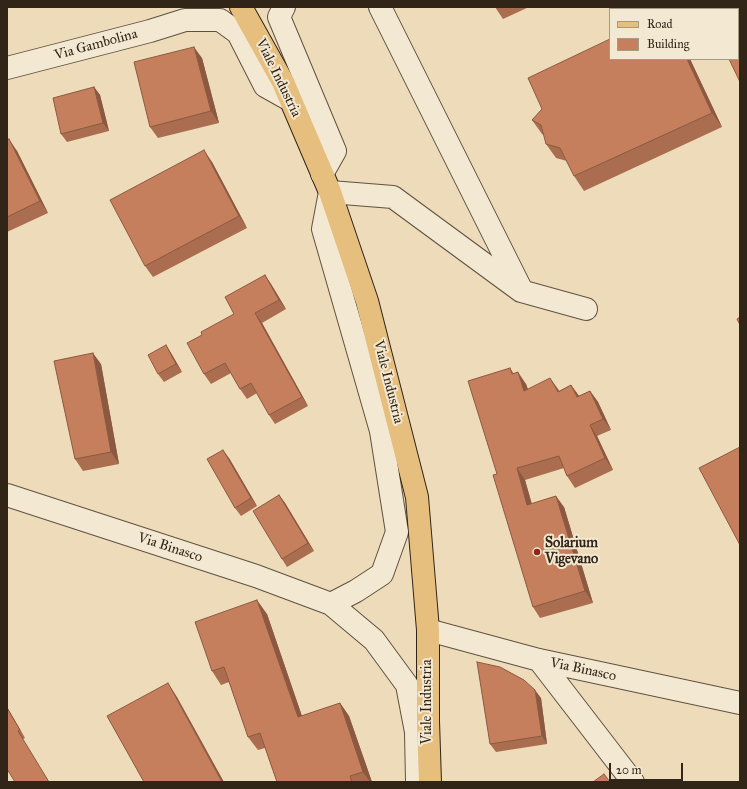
<!DOCTYPE html>
<style>
body{margin:0}
#map{position:relative;width:747px;height:789px;overflow:hidden;background:#eddbba;font-family:"IM FELL Great Primer",serif}
canvas{display:block}
.frame{position:absolute;inset:0;border:8px solid #302517;pointer-events:none}
.legend{position:absolute;left:609px;top:8px;width:130px;height:52px;box-sizing:border-box;background:#f3e8d2;border:1px solid #a59a87;margin:0;padding:5px 7px;list-style:none;font-size:12px;color:#302517}
.legend li{display:flex;align-items:center;gap:8px;height:20px}
.legend b{width:20px;border:1px solid #a59a87}
.scale{position:absolute;left:609px;top:763px;width:74px;height:18px;box-sizing:border-box;border:2px solid #302517;border-top:0;padding-left:5px;font-size:12px;line-height:14px;white-space:nowrap;color:#302517;-webkit-text-stroke:3px #f3e8d2;paint-order:stroke}
</style>
<div id="map">
<canvas width="747" height="789"></canvas>
<div class="frame"></div>
<ul class="legend">
<li><b style="height:5px;background:#e6be7d"></b>Road</li>
<li><b style="height:11px;background:#c67f5d"></b>Building</li>
</ul>
<div class="scale">20 m</div>
</div>
<script>
const context = document.querySelector('canvas').getContext('2d');
context.lineJoin = 'round';
const toPath = rows => new Path2D(rows.map(r => 'M' + r).join(''));
function stroke(path, color, width, dash) { context.strokeStyle = color; context.lineWidth = width; context.lineCap = dash ? 'butt' : 'round'; context.setLineDash(dash || []); context.stroke(path); }
function fill(path, color) { context.fillStyle = color; context.fill(path, 'evenodd'); }
function label(font, color, halo, rows, align = 'center') {
  context.font = font + ' "IM FELL Great Primer",serif'; context.lineWidth = 4; context.setLineDash([]); context.textBaseline = 'middle'; context.strokeStyle = halo; context.fillStyle = color; for (const [text, x, y, turn = 0] of rows) {
    context.save(); context.translate(x, y); context.rotate((+turn || 0) * Math.PI / 180); context.textAlign = isNaN(turn) ? turn : align; if (halo) context.strokeText(text, 0, 0); context.fillText(text, 0, 0); context.restore();
  }
}
const minor = toPath([
 [284,7,279,17,335,151,322,174],
 [380,7,520,287],
 [7,68,150,31,185,20,220,20,238,33,265,86,290,100],
 [7,495,256,576,331,604,374,640,407,685,416,732,417,782],
 [331,604,356,591,382,574,397,532,381,431,323,229,330,192,393,197,521,291,586,309],
 [428,630,539,660,740,703],
 [539,660,633,782]
]);
const major = toPath([
 [241,7,283,82,330,192,367,301,417,497,428,630,428,721,430,782]
]);
const wall = toPath([
 [495,7,529,7,503,19],
 [202,58,219,123,158,138,150,127],
 [690,59,722,127,584,191,574,176,567,161,556,158,546,144,544,135,542,134,532,120],
 [94,87,100,95,109,131,67,142,61,134],
 [7,140,17,151,48,213,7,232],
 [212,162,247,228,153,277,145,266],
 [265,275,271,284,286,309,262,323,308,406,275,424,269,415,257,393,247,399,240,389,231,373,211,384,204,374,202,335,234,314],
 [166,345,171,353,182,372,164,382,158,374],
 [101,364,119,464,83,471,75,459],
 [510,368,514,374,526,384,528,389,559,391,571,385,579,396,590,391,598,402,611,430,597,436,613,470,575,488,567,476,564,468,525,480,532,504,564,507,593,603,540,618,533,607,497,474],
 [229,458,257,506,241,516,235,508],
 [279,495,285,503,314,551,287,567,282,559],
 [267,614,302,716,340,703,349,716,372,782,277,782,265,748,258,750,248,737,229,682,221,685,212,671],
 [541,698,547,744,496,752,490,744],
 [7,707,25,738,23,739,7,769]
]);
const shadedWall = toPath([
 [194,47,202,58,219,123,211,111],
 [687,59,690,59,722,127,712,113],
 [94,87,100,95,109,131,103,123],
 [9,139,17,151,48,213,40,201],
 [204,150,212,162,247,228,239,216],
 [265,275,271,284,286,309,279,300],
 [255,313,262,323,308,406,302,397],
 [166,345,171,353,182,372,176,364],
 [93,353,101,364,119,464,111,452],
 [518,372,526,384,532,402,524,391],
 [550,378,558,389,566,403,558,392],
 [571,385,579,396,577,397],
 [590,391,598,402,611,430,603,419],
 [590,425,597,436,613,470,605,458],
 [223,450,229,458,257,506,251,498],
 [517,468,525,480,535,516,527,505],
 [279,495,285,503,314,551,308,543],
 [556,496,564,507,593,603,585,591],
 [257,600,267,614,307,731,298,717],
 [168,683,177,697,224,782,222,782],
 [535,690,541,698,547,744,542,736],
 [340,703,349,716,372,782,370,782,363,772],
 [7,707,25,738,20,730,7,708]
]);
const building = toPath([
 [705,7,740,7,740,82,729,59,738,59,738,9,706,9,705,7],
 [610,39,610,59,687,59,712,113,574,176,560,148,546,144,541,125,532,120,542,109,528,78,610,39],
 [194,47,211,111,150,127,134,62,194,47],
 [94,87,103,123,61,134,53,98,94,87],
 [9,139,40,201,7,217,7,140,9,139],
 [204,150,239,216,145,266,110,200,204,150],
 [265,275,279,300,255,313,302,397,269,415,251,383,240,389,225,363,204,374,187,343,202,335,201,332,234,314,225,297,265,275],
 [740,317,740,325,737,319,740,317],
 [166,345,176,364,158,374,148,355,166,345],
 [93,353,111,452,75,459,54,361,93,353],
 [510,368,512,374,518,372,524,391,550,378,558,392,571,385,577,397,590,391,603,419,590,425,605,458,567,476,559,456,517,468,527,505,556,496,585,591,533,607,493,475,497,474,468,381,510,368],
 [740,447,740,545,699,468,740,447],
 [223,450,251,498,235,508,207,459,223,450],
 [279,495,308,543,282,559,253,511,279,495],
 [257,600,298,717,340,703,363,772,350,776,352,782,277,782,260,733,248,737,224,667,212,671,195,622,257,600],
 [477,662,500,667,524,680,535,690,542,736,490,744,477,662],
 [168,683,222,782,144,782,107,716,168,683],
 [7,708,20,730,18,731,49,782,15,782,7,769,7,708],
 [604,774,610,782,593,782,604,774]
]);
const markers = [
 [537,552,4,"#8f2418"]
];
const streetNames = [
 ["Via Gambolina",96,45,-15],
 ["Viale Industria",278,78,64],
 ["Viale Industria",388,382,76],
 ["Via Binasco",170,548,18],
 ["Via Binasco",583,670,12],
 ["Viale Industria",428,702,-90]
];
const poiNames = [
 ["Solarium",545,544],
 ["Vigevano",545,560]
];
stroke(minor, '#5f5240', 24);
stroke(major, '#302517', 24);
stroke(minor, '#f3e8d2', 22);
stroke(major, '#e6be7d', 22);
fill(wall, '#aa6d50');
fill(shadedWall, '#8b5941');
fill(building, '#c67f5d');
stroke(building, '#8b5941', 1);
for (const [x, y, r, color] of markers) { const dot = new Path2D(); dot.arc(x, y, r, 0, 2 * Math.PI); context.fillStyle = color; context.fill(dot); stroke(dot, '#f3e8d2', 1.5); }
label('14px', '#302517', '#f3e8d2', streetNames);
label('bold 14px', '#302517', '#f3e8d2', poiNames, 'left');
</script>
